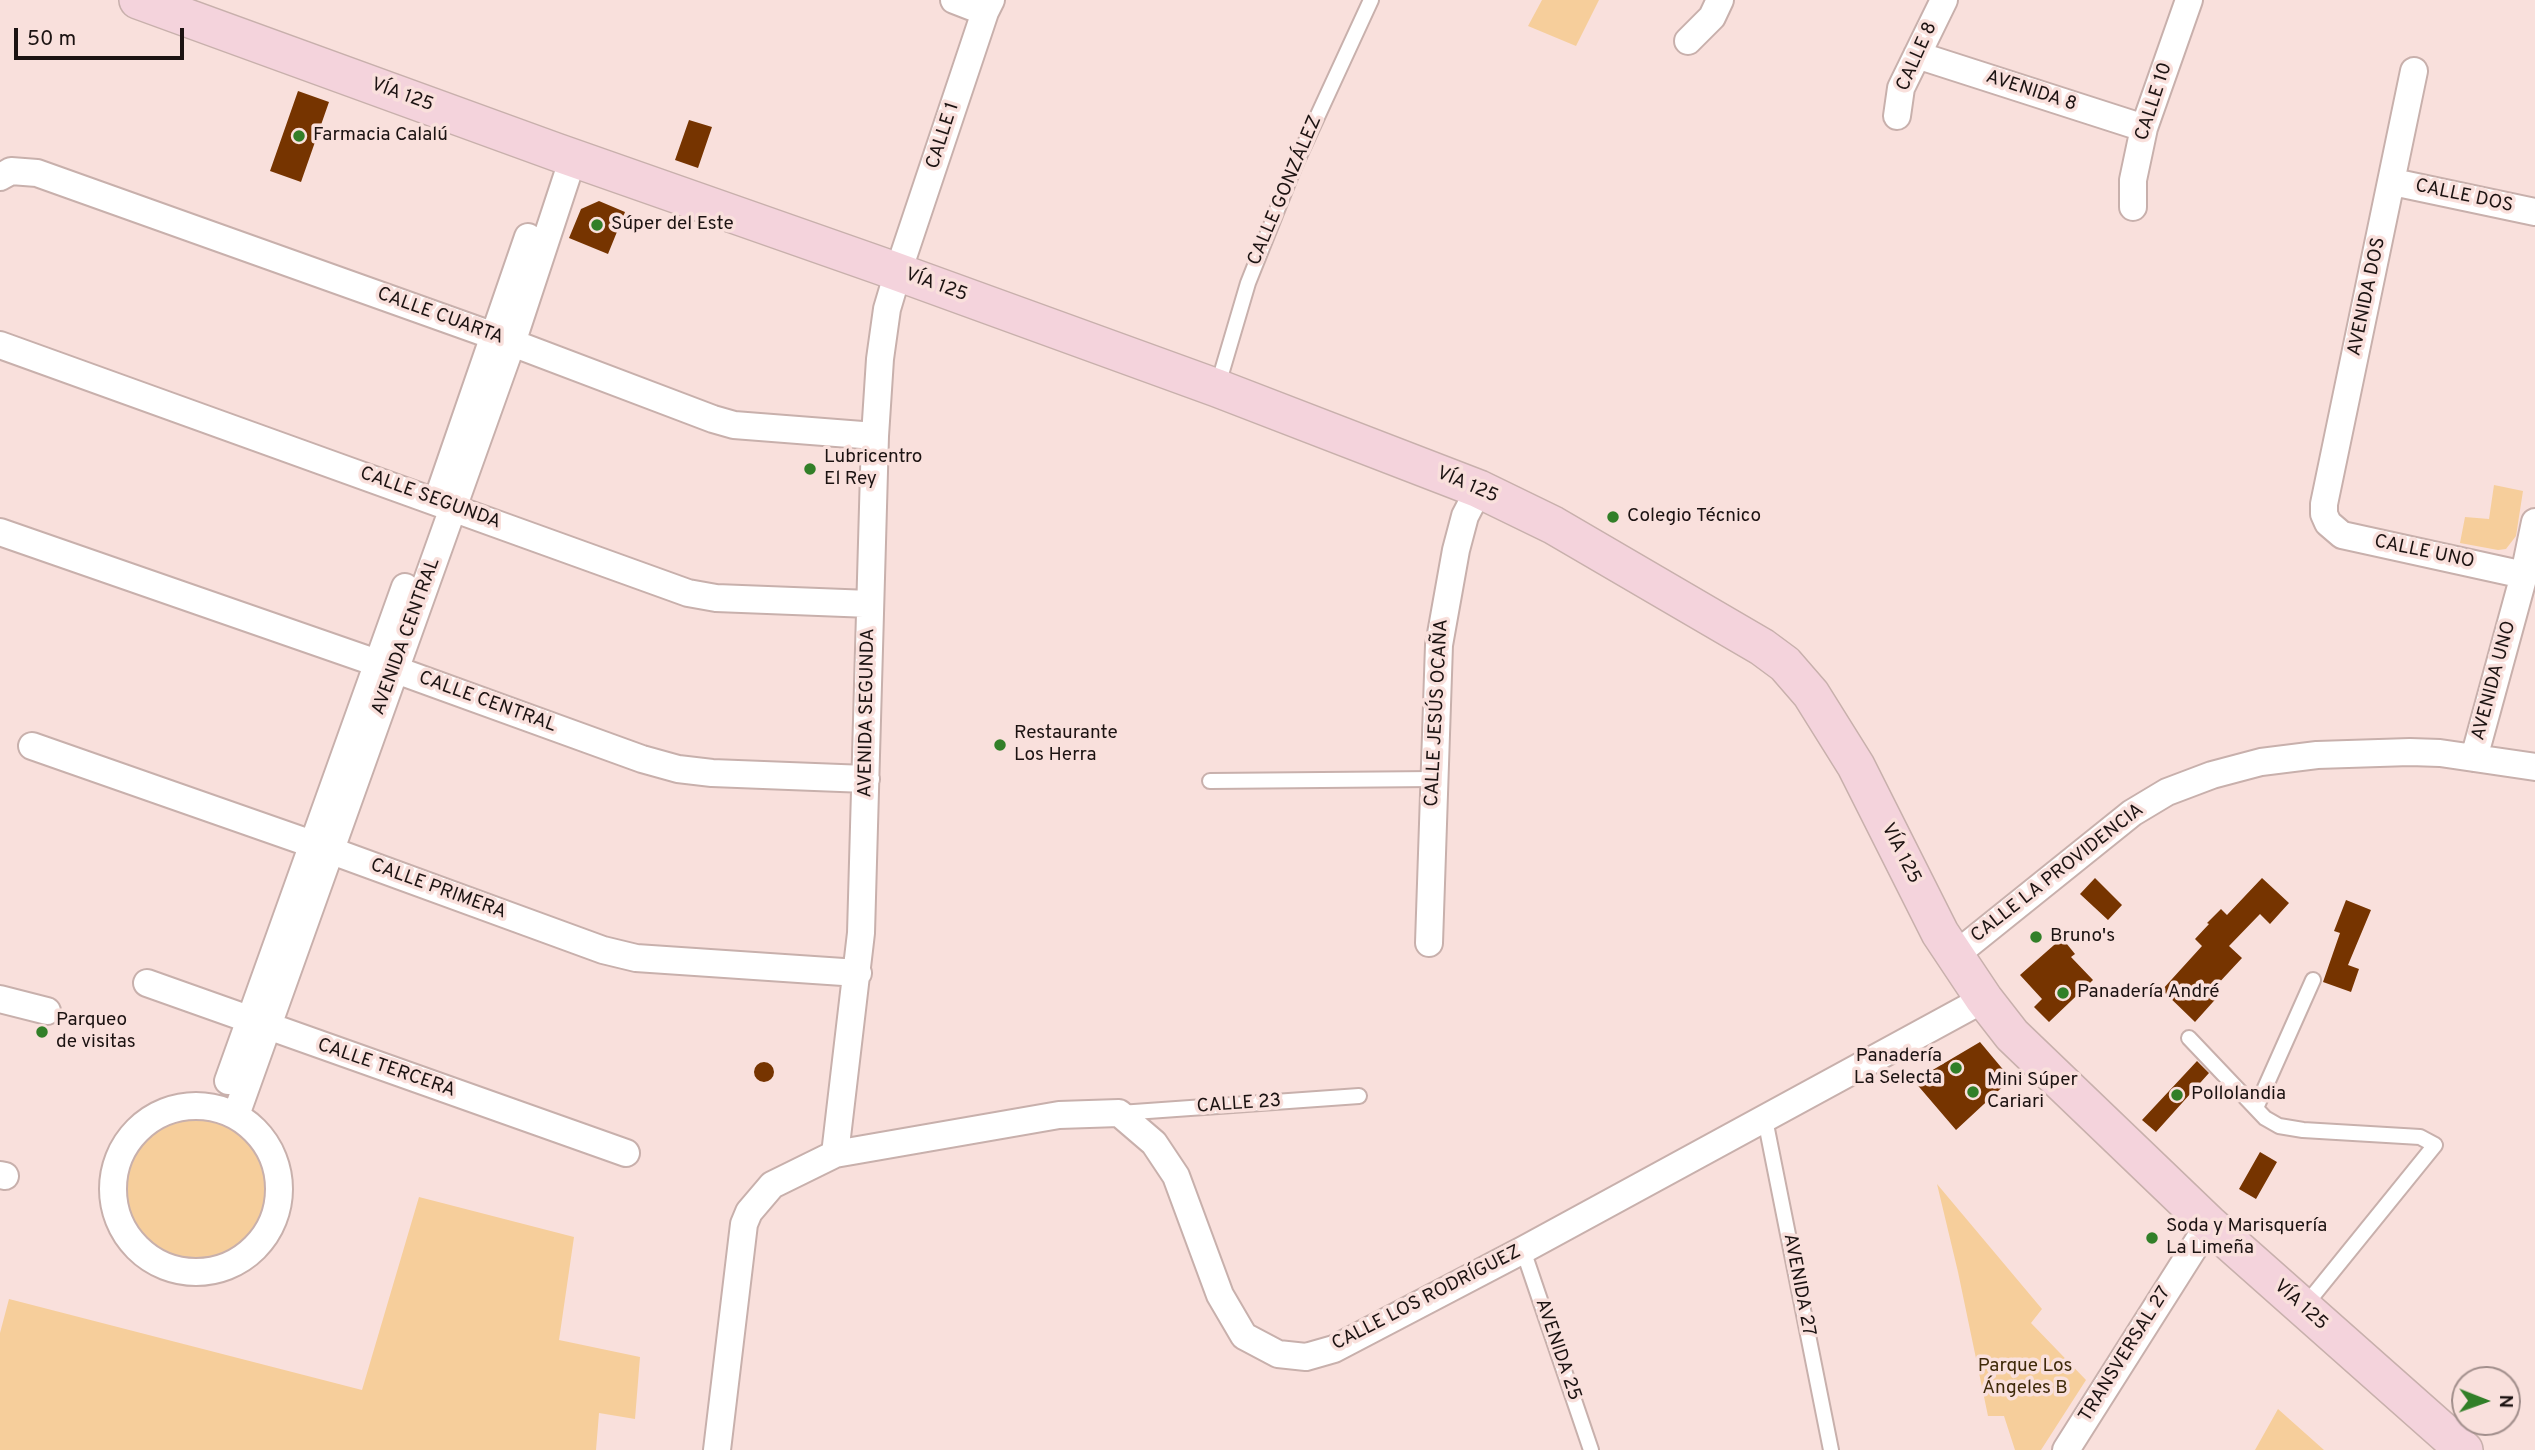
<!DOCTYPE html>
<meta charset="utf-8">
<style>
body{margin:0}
#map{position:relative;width:2535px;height:1450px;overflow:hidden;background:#f9e0dc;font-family:Overpass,sans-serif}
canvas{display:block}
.north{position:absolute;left:2451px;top:1366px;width:70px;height:70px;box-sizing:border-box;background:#f9e0dc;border:2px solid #a18e8b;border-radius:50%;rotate:91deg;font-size:19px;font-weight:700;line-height:28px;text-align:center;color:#1c1312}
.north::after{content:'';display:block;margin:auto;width:24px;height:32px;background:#327f28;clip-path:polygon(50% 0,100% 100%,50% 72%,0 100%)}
.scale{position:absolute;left:14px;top:28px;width:170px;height:32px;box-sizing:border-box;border:4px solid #1c1312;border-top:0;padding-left:9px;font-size:21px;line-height:24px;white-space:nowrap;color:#1c1312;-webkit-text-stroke:5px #f9e0dc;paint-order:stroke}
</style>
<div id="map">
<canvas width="2535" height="1450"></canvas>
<div class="north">N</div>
<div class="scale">50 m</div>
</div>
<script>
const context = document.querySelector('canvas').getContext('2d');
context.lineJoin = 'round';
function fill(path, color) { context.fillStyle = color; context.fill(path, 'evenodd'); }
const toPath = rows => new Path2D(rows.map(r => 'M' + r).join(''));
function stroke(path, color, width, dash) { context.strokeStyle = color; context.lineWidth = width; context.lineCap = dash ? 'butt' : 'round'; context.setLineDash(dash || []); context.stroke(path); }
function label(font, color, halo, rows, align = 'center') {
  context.font = font + ' Overpass,sans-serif'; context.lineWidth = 7; context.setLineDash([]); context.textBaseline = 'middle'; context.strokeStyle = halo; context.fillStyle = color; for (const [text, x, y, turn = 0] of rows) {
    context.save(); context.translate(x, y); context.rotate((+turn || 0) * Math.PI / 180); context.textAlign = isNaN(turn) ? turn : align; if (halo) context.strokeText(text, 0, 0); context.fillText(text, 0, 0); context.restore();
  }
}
const green = toPath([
 [1542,0,1599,0,1576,46,1528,26],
 [2494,485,2523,491,2516,536,2506,549,2498,550,2460,543,2465,517,2489,519],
 '123 1189a73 73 0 1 1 146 0a73 73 0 1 1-146 0Z',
 [1937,1184,2042,1309,2031,1323,2086,1380,2041,1450,2015,1450,2004,1416,1988,1416,1958,1272],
 [419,1197,574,1237,559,1340,640,1357,635,1419,599,1413,596,1450,0,1450,0,1333,9,1299,362,1390],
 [2278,1409,2324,1450,2255,1450]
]);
const building = toPath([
 [298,91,329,102,301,182,270,171],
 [689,120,712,127,698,168,675,160],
 [599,201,625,212,608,254,569,238,581,209],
 [2095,878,2122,905,2108,920,2080,894],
 [2262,878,2289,903,2270,924,2260,914,2229,946,2242,958,2215,987,2221,993,2195,1022,2162,990,2202,946,2195,939,2209,924,2207,923,2221,909,2227,915],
 [2346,900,2371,910,2348,965,2359,969,2351,992,2323,982,2340,933,2334,931],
 [2062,938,2075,954,2071,957,2093,980,2049,1022,2034,1007,2042,999,2020,975],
 [1980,1042,2011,1079,1956,1130,1914,1081],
 [2197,1061,2209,1073,2156,1132,2142,1120],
 '754 1072a10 10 0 1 1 20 0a10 10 0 1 1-20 0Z',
 [2260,1152,2277,1162,2256,1199,2239,1189]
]);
const service = toPath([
 [1217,388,1248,283,1295,165,1371,0],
 [1210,781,1434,779],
 [2189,1038,2265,1118,2279,1126,2303,1130,2420,1137,2435,1145,2303,1308],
 [2256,1108,2313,980],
 [1120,1113,1359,1096],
 [1765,1119,1831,1450],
 [1523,1250,1591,1450]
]);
const minor = toPath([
 [954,0,985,12],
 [1688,41,1712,17,1720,0],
 [1917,55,2144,128],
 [2414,71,2324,504,2324,514,2328,523,2342,535,2524,575],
 [1897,116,1901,88,1944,0],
 [0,177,11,171,37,173,494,336,713,419,734,425,875,436],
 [2393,182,2535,212],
 [2133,207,2133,180,2144,128,2189,0],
 [0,345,688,593,716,598,870,604],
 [439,495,528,237],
 [0,532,377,663,642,759,678,769,712,773,866,779],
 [32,746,332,851,603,950,636,958,858,973],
 [2474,758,2524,575,2535,522],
 [1429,943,1439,645,1456,550,1465,516,1479,489],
 [1954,956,2132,813,2167,792,2212,775,2261,762,2317,755,2410,752,2440,753,2535,767],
 [147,983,626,1153],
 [0,999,47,1011],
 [228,1081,405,587],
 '113 1189a83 83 0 1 1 166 0a83 83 0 1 1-166 0Z',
 [236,1115,512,343,573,158],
 [835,1154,861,933,875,436,880,359,887,309,898,272,985,12,991,0],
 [0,1175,5,1176],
 [717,1450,744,1224,749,1212,772,1185,835,1154,1059,1115,1119,1113,1154,1143,1176,1176,1220,1295,1244,1336,1278,1354,1306,1357,1334,1349,1523,1250,1984,999],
 [2066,1450,2209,1224]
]);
const secondary = toPath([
 [138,0,556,152,881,266,1217,388,1479,489,1553,525,1762,647,1785,664,1811,694,1856,766,1940,933,1984,999,2012,1035,2209,1224,2464,1450]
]);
const markers = [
 [299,136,7,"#327f28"],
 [597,225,7,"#327f28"],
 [810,469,7,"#327f28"],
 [1613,517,7,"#327f28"],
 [1000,745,7,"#327f28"],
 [2036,937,7,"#327f28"],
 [2063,993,7,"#327f28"],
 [42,1032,7,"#327f28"],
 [1956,1068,7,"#327f28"],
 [1973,1092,7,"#327f28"],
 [2177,1095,7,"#327f28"],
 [2152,1238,7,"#327f28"]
];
const streetNames = [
 ["CALLE 8",1918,57,-66],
 ["AVENIDA 8",2031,92,18],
 ["VÍA 125",402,96,20],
 ["CALLE 10",2155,102,-72],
 ["CALLE 1",944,136,-72],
 ["CALLE GONZÁLEZ",1286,191,-67],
 ["CALLE DOS",2464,197,12],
 ["VÍA 125",936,286,20],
 ["AVENIDA DOS",2368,297,-78],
 ["CALLE CUARTA",440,317,20],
 ["VÍA 125",1467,486,23],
 ["CALLE SEGUNDA",430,499,20],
 ["CALLE UNO",2424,553,12],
 ["AVENIDA CENTRAL",407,637,-70],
 ["AVENIDA UNO",2495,681,-75],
 ["CALLE CENTRAL",487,703,20],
 ["AVENIDA SEGUNDA",868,713,-89],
 ["CALLE JESÚS OCAÑA",1438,713,-87],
 ["VÍA 125",1900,854,63],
 ["CALLE LA PROVIDENCIA",2058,874,-38],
 ["CALLE PRIMERA",438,890,20],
 ["CALLE TERCERA",386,1069,19],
 ["CALLE 23",1239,1105,-4],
 ["AVENIDA 27",1798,1285,79],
 ["CALLE LOS RODRÍGUEZ",1427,1299,-27],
 ["VÍA 125",2300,1306,42],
 ["AVENIDA 25",1557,1350,71],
 ["TRANSVERSAL 27",2126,1355,-58]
];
const poiNames = [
 ["Farmacia Calalú",313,136],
 ["Súper del Este",611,225],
 ["Lubricentro",824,458],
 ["El Rey",824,480],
 ["Colegio Técnico",1627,517],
 ["Restaurante",1014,734],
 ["Los Herra",1014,756],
 ["Bruno's",2050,937],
 ["Panadería André",2077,993],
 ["Parqueo",56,1021],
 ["de visitas",56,1043],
 ["Panadería",1942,1057,"right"],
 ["La Selecta",1942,1079,"right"],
 ["Mini Súper",1987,1081],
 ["Cariari",1987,1103],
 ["Pollolandia",2191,1095],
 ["Soda y Marisquería",2166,1227],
 ["La Limeña",2166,1249]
];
const parkNames = [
 ["Parque Los",2025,1367],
 ["Ángeles B",2025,1389]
];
fill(green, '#f6ce9b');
fill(building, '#763400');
stroke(service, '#c8b0ac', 18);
stroke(minor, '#c8b0ac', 30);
stroke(secondary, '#c8b0ac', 40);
stroke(service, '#fff', 14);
stroke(minor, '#fff', 26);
stroke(secondary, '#f4d3dc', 37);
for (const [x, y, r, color] of markers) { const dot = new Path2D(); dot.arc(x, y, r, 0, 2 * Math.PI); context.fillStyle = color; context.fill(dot); stroke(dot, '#f9e0dc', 2.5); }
label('19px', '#1c1312', '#f9e0dc', streetNames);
label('19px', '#1c1312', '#f9e0dc', poiNames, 'left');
label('19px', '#3f2a0a', '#f9e0dc', parkNames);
</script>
